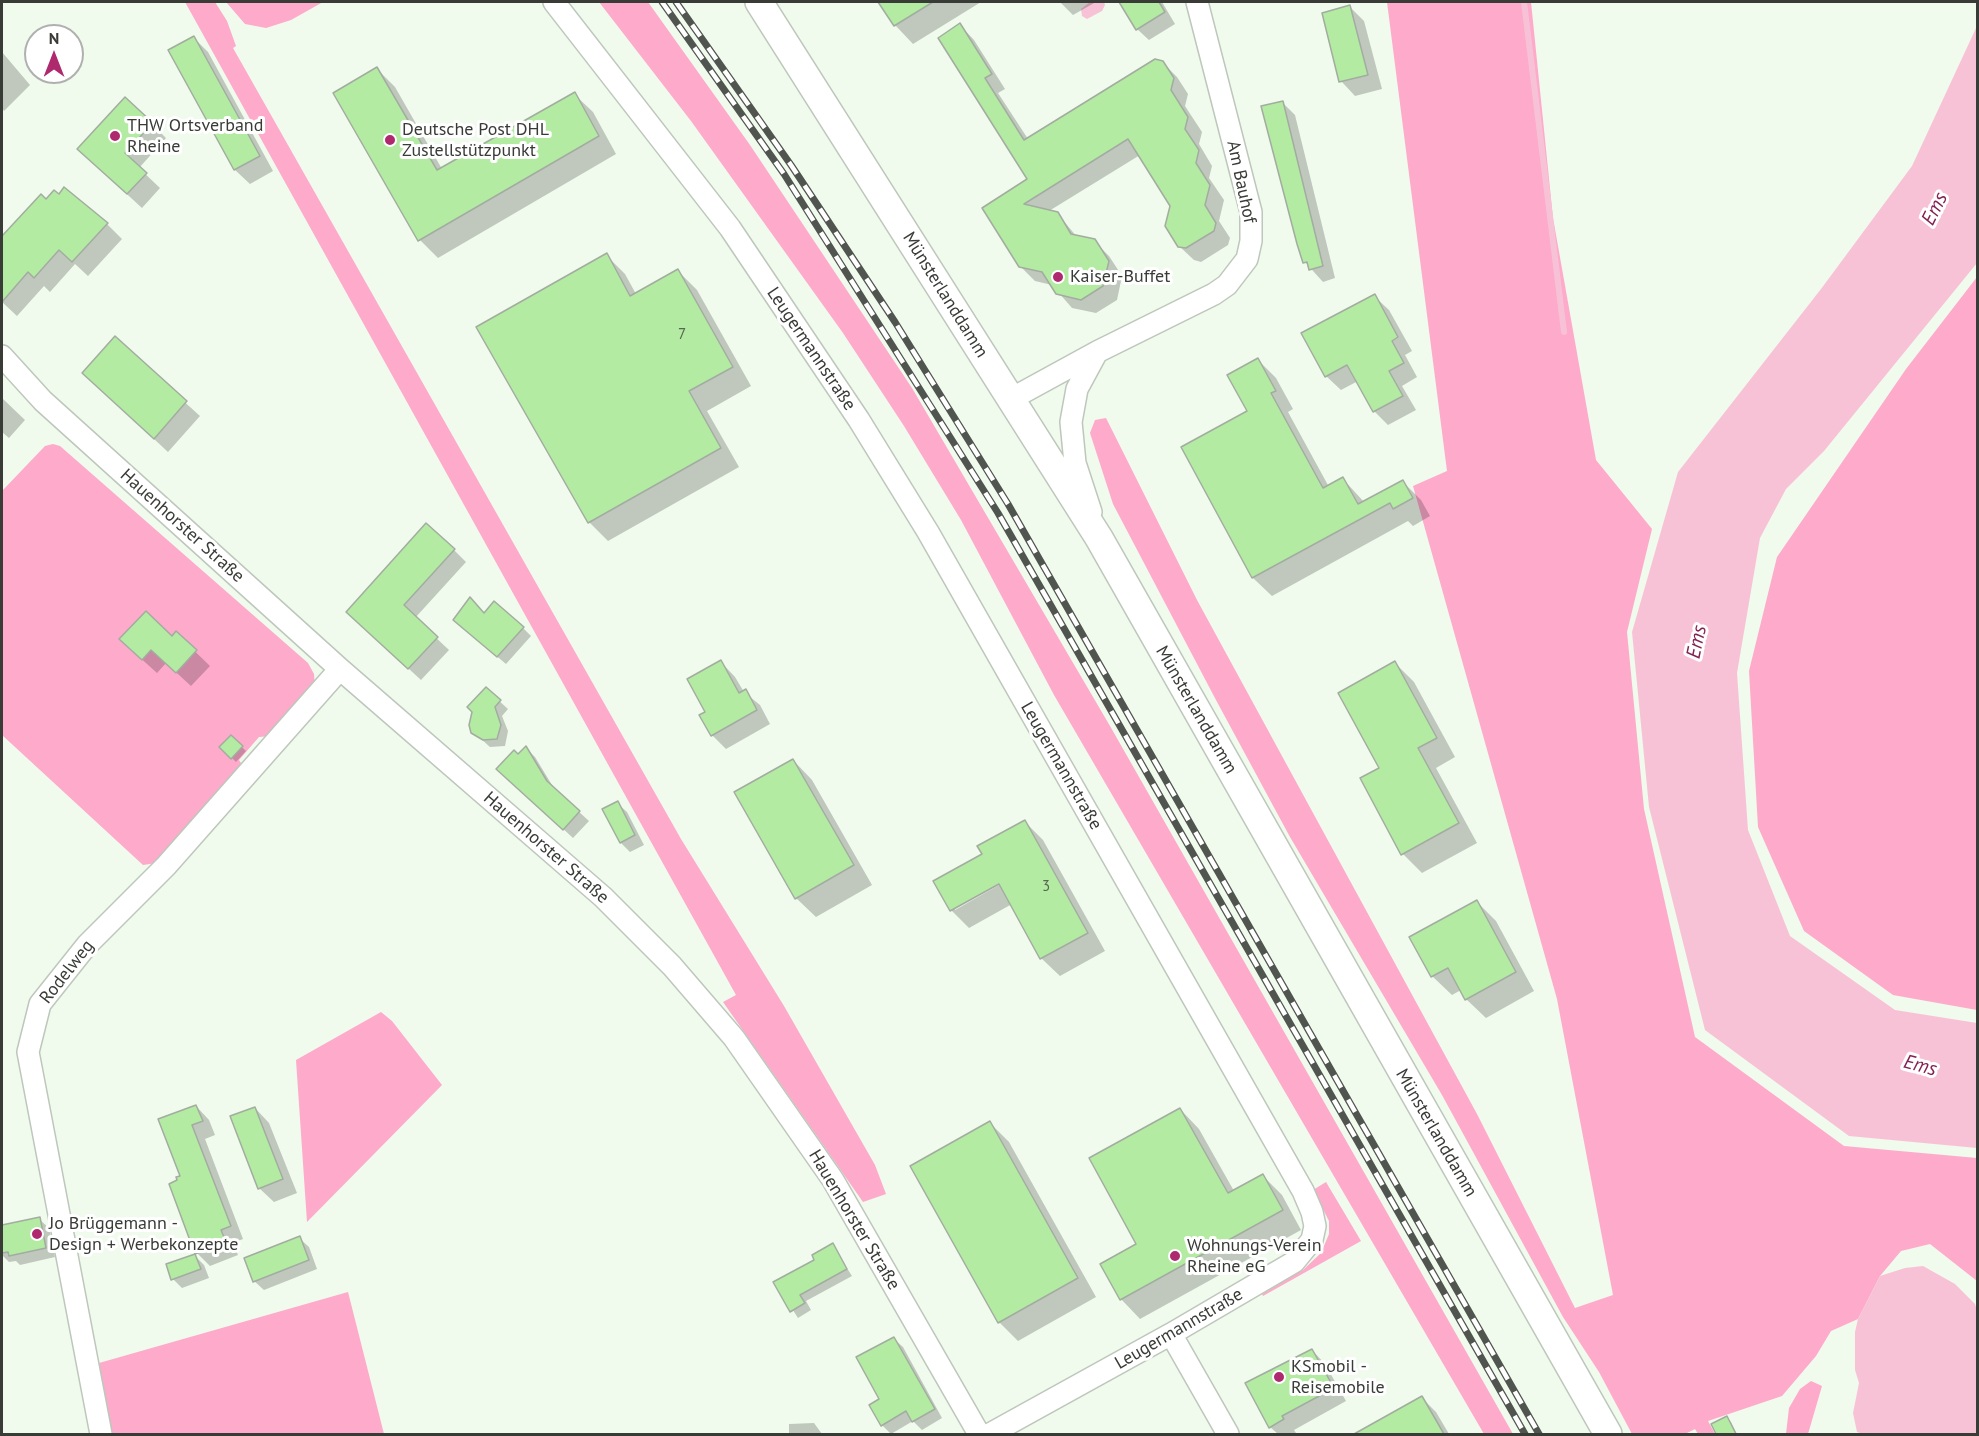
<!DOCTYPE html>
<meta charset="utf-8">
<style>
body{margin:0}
#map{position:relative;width:1979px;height:1436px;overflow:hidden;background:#f0faed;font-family:"PT Sans",sans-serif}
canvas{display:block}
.frame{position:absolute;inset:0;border:3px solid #383b36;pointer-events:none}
.north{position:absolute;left:24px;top:24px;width:60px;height:60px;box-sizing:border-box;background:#fff;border:2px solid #afb1af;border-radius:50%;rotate:0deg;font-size:16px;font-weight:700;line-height:24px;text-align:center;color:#383b36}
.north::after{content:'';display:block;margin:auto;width:21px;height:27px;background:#af296f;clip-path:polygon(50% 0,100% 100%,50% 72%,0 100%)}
</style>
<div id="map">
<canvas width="1979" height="1436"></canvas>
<div class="frame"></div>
<div class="north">N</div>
</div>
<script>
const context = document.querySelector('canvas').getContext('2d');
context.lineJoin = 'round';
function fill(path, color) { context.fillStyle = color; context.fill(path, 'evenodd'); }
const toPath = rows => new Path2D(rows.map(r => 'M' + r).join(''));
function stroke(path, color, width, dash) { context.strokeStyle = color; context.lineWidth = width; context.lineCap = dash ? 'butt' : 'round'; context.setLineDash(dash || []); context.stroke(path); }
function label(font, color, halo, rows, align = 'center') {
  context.font = font + ' "PT Sans",sans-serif'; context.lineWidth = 6; context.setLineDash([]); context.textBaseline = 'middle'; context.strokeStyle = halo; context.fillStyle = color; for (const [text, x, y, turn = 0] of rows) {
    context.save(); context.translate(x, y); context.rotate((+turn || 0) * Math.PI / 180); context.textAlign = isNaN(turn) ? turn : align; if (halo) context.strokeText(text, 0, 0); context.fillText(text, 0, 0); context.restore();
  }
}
const green = toPath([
 [185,2,215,2,227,21,236,46,233,48,681,839,784,1006,875,1165,886,1194,863,1202,723,1002,736,995],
 [226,2,323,2,291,20,266,28,245,24],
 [599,2,648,2,750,145,912,388,1110,726,1513,1434,1484,1434,1054,695,961,520,904,426,843,333,691,121],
 [1387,2,1531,2,1553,218,1596,460,1652,529,1627,632,1644,809,1695,1037,1844,1146,1977,1158,1977,1281,1930,1244,1901,1251,1880,1276,1858,1319,1831,1331,1816,1356,1782,1396,1708,1421,1715,1434,1698,1434,1695,1429,1685,1434,1632,1434,1599,1372,1563,1317,1442,1095,1290,837,1216,700,1113,504,1090,433,1095,420,1106,418,1197,600,1477,1114,1575,1308,1613,1295,1557,999,1413,486,1447,471],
 [1977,277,1978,1010,1977,1010,1893,995,1804,931,1758,827,1749,671,1777,557,1906,369],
 [53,444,60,446,308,663,314,674,315,688,272,736,259,737,239,760,241,763,235,777,157,863,143,865,2,735,2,491,45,446],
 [381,1012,392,1021,442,1085,307,1222,296,1060],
 [1326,1182,1361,1241,1263,1296,1262,1294,1303,1270,1321,1253,1329,1234,1329,1221,1313,1190],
 [348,1292,384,1434,105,1434,92,1365],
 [1811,1381,1822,1386,1808,1434,1786,1434,1789,1408,1800,1389]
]);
const water = toPath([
 [1090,2,1104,2,1105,5,1102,11,1087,19,1082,16,1081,9],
 [1977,26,1977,263,1824,451,1786,489,1760,538,1737,673,1748,830,1790,936,1895,1010,1977,1023,1977,1148,1849,1136,1705,1030,1649,807,1632,632,1678,472,1821,289,1912,166],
 [1923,1266,1955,1284,1975,1304,1978,1313,1977,1434,1863,1434,1857,1432,1853,1413,1859,1383,1855,1370,1855,1332,1858,1319,1880,1276,1905,1268]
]);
const shadow = toPath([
 [880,2,981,2,913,44,895,25],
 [1060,2,1096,2,1073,15],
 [1121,2,1162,2,1175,24,1149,40,1137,29],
 [1350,7,1364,21,1382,89,1355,96,1341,81],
 [960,25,974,40,1005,89,998,93,1028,139,1162,62,1177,77,1188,94,1185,106,1202,132,1199,144,1212,166,1209,178,1224,200,1219,221,1230,238,1228,245,1201,262,1194,260,1179,246,1172,206,1140,155,1049,211,1057,213,1077,237,1094,241,1109,256,1122,276,1117,300,1096,313,1072,308,1052,285,1035,281,1020,266,984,209,1029,180],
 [193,37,208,52,273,171,250,184,235,170,170,50],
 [2,52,30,85,4,111,2,108],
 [377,69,395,87,442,169,574,94,593,112,616,154,438,258,420,240],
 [1282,102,1295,115,1335,278,1323,282,1305,262],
 [152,124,166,138,139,168,160,188,142,208,93,163],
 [41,196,46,201,107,224,122,239,88,276,75,264,50,292,44,286,17,316,2,302,2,238],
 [606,255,625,274,636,294,678,271,697,290,751,386,707,411,739,467,608,541,589,522],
 [1374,296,1389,310,1412,351,1405,355,1417,377,1402,386,1416,410,1388,425,1374,411,1358,381,1341,390,1326,376],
 [115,339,200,416,168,452,98,387],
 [1258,360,1276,378,1293,409,1288,412,1329,487,1343,479,1364,502,1403,482,1421,500,1430,516,1413,526,1408,521,1272,596,1253,578,1183,448,1249,412],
 [2,398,25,420,9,438,2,432],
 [454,550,466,562,415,618,449,650,421,680,360,624],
 [463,628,523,628,531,636,506,664],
 [176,633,210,666,191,686,166,663,157,673,136,654,172,638],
 [721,662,735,677,744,692,760,705,770,724,726,749,712,735,707,713],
 [1395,663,1414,682,1455,757,1436,768,1477,843,1422,873,1403,854,1381,769],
 [486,689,508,709,502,716,508,731,505,746,490,747,480,738],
 [231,737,246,751,236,762,221,747],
 [526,748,535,757,555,790,589,821,573,838,508,778,518,756],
 [793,760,812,780,872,885,816,917,796,898],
 [617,803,627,812,644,845,630,852,621,843,604,810],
 [1024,821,1043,840,1105,951,1060,976,1041,958,1012,904,969,928,951,910,984,855],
 [1005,879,1006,881,955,910,955,906],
 [1477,902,1496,921,1534,991,1486,1018,1466,999,1461,990,1452,995,1432,976],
 [196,1106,209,1120,215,1135,205,1139,243,1239,233,1243,238,1255,210,1266,197,1253,182,1177],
 [255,1108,269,1123,297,1193,274,1202,259,1188],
 [1180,1109,1199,1129,1234,1191,1263,1176,1282,1195,1301,1230,1140,1319,1121,1299],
 [990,1123,1009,1142,1096,1297,1018,1341,999,1322],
 [39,1219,49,1228,55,1257,20,1265,16,1261,9,1262,2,1255,2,1227],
 [299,1238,309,1247,317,1269,264,1290,254,1281],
 [832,1245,852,1276,806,1301,811,1310,798,1318,775,1282,816,1260],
 [195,1256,204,1265,209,1278,182,1288,173,1279],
 [894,1339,903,1347,942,1418,922,1430,913,1421,891,1434,882,1425,881,1400],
 [1312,1350,1325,1364,1346,1401,1294,1430,1296,1433,1293,1434,1278,1434,1270,1427],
 [1422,1398,1436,1412,1449,1434,1370,1434,1367,1429],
 [1727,1418,1731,1422,1737,1434,1718,1434,1713,1424],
 [814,1423,822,1434,789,1434,789,1424]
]);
const stream = toPath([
 [1524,2,1564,332]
]);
const building = toPath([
 [878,2,933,2,894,26,878,2],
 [1119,2,1159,2,1165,12,1136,30,1119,2],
 [1350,5,1368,75,1339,82,1322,13,1350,5],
 [960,23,992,74,985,78,1024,140,1155,59,1163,61,1174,78,1171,90,1188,117,1185,129,1199,150,1196,163,1210,185,1205,205,1216,223,1214,231,1186,248,1178,247,1165,226,1170,206,1128,139,1024,204,1058,212,1071,234,1095,239,1109,261,1103,286,1081,300,1056,294,1042,272,1019,267,982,208,1027,179,938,38,960,23],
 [194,36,260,156,234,170,168,50,194,36],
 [377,67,437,170,575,92,599,136,418,241,333,93,377,67],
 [125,97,153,123,125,153,147,173,127,194,77,149,125,97],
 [1283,101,1323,266,1309,270,1307,262,1303,263,1297,244,1261,106,1283,101],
 [64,187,108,223,72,262,59,250,34,278,28,272,2,302,2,236,41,194,46,199,54,190,59,194,64,187],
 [607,253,630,296,678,269,733,367,689,391,721,448,588,523,476,327,607,253],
 [1375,294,1398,337,1392,341,1404,363,1389,371,1403,396,1373,412,1347,365,1325,377,1301,333,1375,294],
 [115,336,187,401,154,439,82,373,115,336],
 [1258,358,1276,391,1271,393,1323,488,1343,477,1358,504,1403,480,1413,498,1393,509,1390,503,1252,578,1181,447,1247,411,1227,375,1258,358],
 [426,523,455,549,404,605,438,637,408,669,346,612,426,523],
 [470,597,484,613,494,601,524,627,497,657,453,620,470,597],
 [146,611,172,636,176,631,197,650,176,673,151,650,142,660,119,639,146,611],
 [721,660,739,693,746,689,757,710,711,736,699,715,705,712,687,679,721,660],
 [1395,661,1437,738,1418,748,1459,823,1401,855,1360,778,1379,768,1338,693,1395,661],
 [486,687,501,700,495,707,501,725,497,739,483,740,471,733,469,725,472,712,467,707,486,687],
 [231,735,243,746,231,759,219,747,231,735],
 [526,746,547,781,580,811,563,830,496,769,514,750,518,754,526,746],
 [793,759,854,865,795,899,734,792,793,759],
 [618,801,635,835,620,843,602,809,618,801],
 [1025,820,1088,933,1040,959,999,884,950,911,933,881,982,854,977,846,1025,820],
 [1477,900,1516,972,1465,1000,1448,968,1431,977,1409,937,1477,900],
 [196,1105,203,1121,192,1125,231,1226,221,1230,226,1242,195,1254,169,1184,177,1180,176,1177,180,1176,158,1119,196,1105],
 [255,1107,283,1179,258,1189,230,1116,255,1107],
 [1180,1108,1228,1193,1263,1174,1283,1210,1120,1300,1100,1264,1136,1244,1089,1158,1180,1108],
 [990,1121,1078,1278,998,1323,910,1166,990,1121],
 [40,1217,46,1248,9,1256,8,1252,2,1253,2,1225,40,1217],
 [300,1236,309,1260,253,1282,244,1258,300,1236],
 [833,1243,847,1269,800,1295,805,1303,790,1312,773,1282,814,1260,812,1255,833,1243],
 [195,1254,201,1269,171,1280,166,1264,195,1254],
 [894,1337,935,1409,912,1422,906,1411,881,1426,869,1405,879,1399,856,1357,894,1337],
 [1312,1349,1334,1388,1282,1416,1284,1419,1269,1428,1245,1383,1312,1349],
 [1422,1396,1444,1434,1354,1434,1422,1396],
 [1727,1416,1736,1434,1716,1434,1711,1424,1727,1416]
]);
const minor = toPath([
 [554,2,730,228,859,420,928,532,1303,1191,1312,1212,1315,1226,1312,1240,1294,1262,1171,1334,990,1434],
 [2,356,43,401,340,669,603,897,672,966,734,1038,833,1180,979,1434],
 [1011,399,1097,352,1214,294,1227,285,1247,259,1251,241,1251,212,1197,2],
 [1091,512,1075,463,1071,422,1077,389,1097,352],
 [1171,1334,1228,1434],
 [101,1434,28,1052,40,1004,87,945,166,866,340,669]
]);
const major = toPath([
 [759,2,1099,538,1608,1434]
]);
const rail = toPath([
 [662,2,784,174,998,513,1525,1434],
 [676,2,791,165,895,322,1008,504,1539,1434]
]);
const markers = [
 [115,136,6,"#af296f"],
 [390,140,6,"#af296f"],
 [1058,277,6,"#af296f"],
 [37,1234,6,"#af296f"],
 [1175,1256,6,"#af296f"],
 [1279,1377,6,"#af296f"]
];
const numberNames = [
 ["7",682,335],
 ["3",1046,887]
];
const poiNames = [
 ["THW Ortsverband",127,126],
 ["Rheine",127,147],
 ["Deutsche Post DHL",402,130],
 ["Zustellstützpunkt",402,151],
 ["Kaiser-Buffet",1070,277],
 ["Jo Brüggemann -",49,1224],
 ["Design + Werbekonzepte",49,1245],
 ["Wohnungs-Verein",1187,1246],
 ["Rheine eG",1187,1267],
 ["KSmobil -",1291,1367],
 ["Reisemobile",1291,1388]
];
const streetNames = [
 ["Am Bauhof",1241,182,78],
 ["Münsterlanddamm",945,295,58],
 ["Leugermannstraße",811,349,56],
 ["Hauenhorster Straße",182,526,42],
 ["Münsterlanddamm",1196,710,60],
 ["Leugermannstraße",1061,766,60],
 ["Hauenhorster Straße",546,848,41],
 ["Rodelweg",67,972,-52],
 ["Münsterlanddamm",1436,1133,60],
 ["Hauenhorster Straße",854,1220,59],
 ["Leugermannstraße",1179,1329,-30]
];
const waterNames = [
 ["Ems",1935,209,-63],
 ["Ems",1697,642,-78],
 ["Ems",1920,1066,15]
];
fill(green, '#fdaacb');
fill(water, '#f8c2d6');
fill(shadow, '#0003');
stroke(stream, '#f8c2d6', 6);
fill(building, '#b3eba2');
stroke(building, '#a3aca0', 1.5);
stroke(minor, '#bec7bb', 24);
stroke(major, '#bec7bb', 30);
stroke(minor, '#fff', 21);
stroke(major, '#fff', 27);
stroke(rail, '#51554f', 7);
stroke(rail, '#fff', 4.5, [14]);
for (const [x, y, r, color] of markers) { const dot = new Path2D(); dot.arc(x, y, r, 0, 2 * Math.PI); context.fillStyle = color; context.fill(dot); stroke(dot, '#fff', 2); }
label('15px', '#576751', null, numberNames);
label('18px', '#383b36', '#fff', poiNames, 'left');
label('18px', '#383b36', '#fff', streetNames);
label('italic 20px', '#852254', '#fff', waterNames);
</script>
